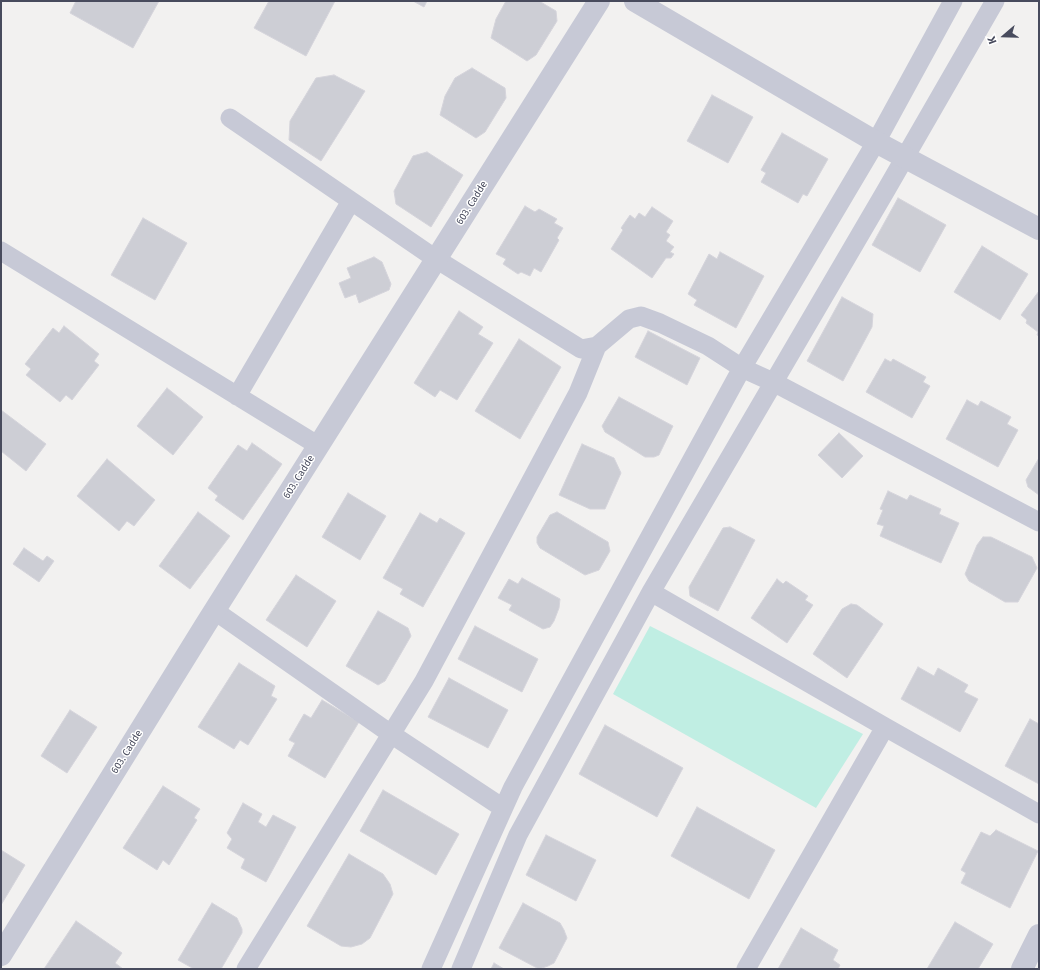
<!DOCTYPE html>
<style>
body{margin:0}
#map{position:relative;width:1040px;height:970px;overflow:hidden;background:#f2f1f0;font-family:"Fira Sans",sans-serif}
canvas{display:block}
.frame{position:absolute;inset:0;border:2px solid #484b5d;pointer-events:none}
.north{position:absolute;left:984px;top:16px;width:40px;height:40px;-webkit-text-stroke:3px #fff;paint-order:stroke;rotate:250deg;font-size:11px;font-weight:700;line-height:16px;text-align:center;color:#484b5d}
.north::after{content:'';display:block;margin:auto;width:14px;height:18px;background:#484b5d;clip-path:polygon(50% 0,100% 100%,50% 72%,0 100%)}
</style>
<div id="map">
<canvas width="1040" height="970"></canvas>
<div class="frame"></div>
<div class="north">K</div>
</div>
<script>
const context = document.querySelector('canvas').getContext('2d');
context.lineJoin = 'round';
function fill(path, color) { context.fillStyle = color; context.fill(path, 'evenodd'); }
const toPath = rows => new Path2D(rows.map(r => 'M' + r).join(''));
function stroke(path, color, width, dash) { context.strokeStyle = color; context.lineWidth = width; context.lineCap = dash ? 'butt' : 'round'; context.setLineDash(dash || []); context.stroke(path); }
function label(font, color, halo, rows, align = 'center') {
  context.font = font + ' "Fira Sans",sans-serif'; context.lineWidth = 3; context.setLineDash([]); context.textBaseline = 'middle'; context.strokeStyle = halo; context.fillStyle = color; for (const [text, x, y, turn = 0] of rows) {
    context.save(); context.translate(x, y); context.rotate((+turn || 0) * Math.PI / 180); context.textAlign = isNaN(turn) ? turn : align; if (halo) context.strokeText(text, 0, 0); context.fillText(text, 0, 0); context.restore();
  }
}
const green = toPath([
 [650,626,863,734,816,808,613,694]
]);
const building = toPath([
 [76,1,159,1,133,48,70,13,76,1],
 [269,1,335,1,306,56,254,28,269,1],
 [413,1,427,1,424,7,413,1],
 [506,1,539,1,556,11,557,21,536,55,527,61,491,38,496,19,506,1],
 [472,68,505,88,506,98,485,132,476,138,440,115,445,96,455,78,472,68],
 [334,75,365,91,321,161,289,140,290,121,316,78,334,75],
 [712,95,753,117,728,163,687,141,712,95],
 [782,133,828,159,807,196,803,194,798,203,761,182,766,173,761,170,782,133],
 [427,152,463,175,431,227,396,204,394,191,413,156,427,152],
 [898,198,946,225,920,272,872,245,898,198],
 [525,206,535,212,539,209,557,219,554,223,563,228,557,238,559,240,541,272,534,268,530,276,521,272,518,274,503,264,506,259,496,254,525,206],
 [652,207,673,221,666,232,670,235,666,241,674,247,670,252,674,254,671,258,666,258,652,278,611,249,623,230,621,228,630,215,635,219,639,213,645,217,652,207],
 [143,218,187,243,155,300,111,275,143,218],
 [982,246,1028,274,1000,320,954,292,982,246],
 [720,252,764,276,736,328,694,305,697,300,688,294,709,254,717,259,720,252],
 [374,257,382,262,391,284,389,290,359,303,356,294,345,298,339,283,351,278,347,268,374,257],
 [1039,291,1039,336,1037,335,1038,332,1026,323,1027,320,1021,315,1039,291],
 [842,297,873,314,872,327,843,381,807,361,842,297],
 [459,311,483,327,478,334,493,343,457,400,440,390,435,397,414,383,459,311],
 [64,326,99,354,94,361,99,365,72,400,66,395,60,402,26,375,31,369,25,364,53,328,59,333,64,326],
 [648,331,700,358,687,385,635,357,648,331],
 [519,339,561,367,520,439,475,411,519,339],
 [885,359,891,362,893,359,926,377,923,382,930,386,912,418,866,392,885,359],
 [167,388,203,417,173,455,137,426,167,388],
 [619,397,673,426,659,455,654,457,645,457,605,432,602,426,619,397],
 [967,400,978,406,981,401,1011,417,1007,424,1018,430,998,467,946,439,967,400],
 [1,410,46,444,26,471,1,451,1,410],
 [839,433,863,456,842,478,818,455,839,433],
 [252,443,282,464,243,520,215,500,218,496,208,488,238,445,247,451,252,443],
 [582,444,614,458,621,473,605,509,590,509,559,495,582,444],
 [1039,458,1039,495,1028,487,1026,480,1039,458],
 [107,459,155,500,134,526,127,521,119,531,77,496,107,459],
 [888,491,907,500,910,495,941,509,939,514,959,523,941,563,880,536,884,526,877,524,883,510,880,509,888,491],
 [348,493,386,516,360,560,322,537,348,493],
 [198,512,230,536,190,589,159,566,198,512],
 [557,512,608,542,610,551,599,570,585,575,540,548,537,543,537,537,550,515,557,512],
 [420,513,437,523,440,518,465,533,423,607,400,594,403,589,383,578,420,513],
 [730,527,755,540,718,611,690,596,689,587,723,528,730,527],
 [983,537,991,537,1032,557,1037,568,1018,602,1005,602,969,581,965,574,977,545,983,537],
 [24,548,43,561,47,556,54,561,39,582,13,564,24,548],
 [296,575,336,601,307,647,266,620,296,575],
 [522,578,560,599,559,608,554,621,550,627,543,629,509,610,512,605,498,598,509,579,518,584,522,578],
 [777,579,783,584,786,581,808,596,805,600,813,605,787,643,751,618,777,579],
 [851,604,857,605,883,624,847,678,813,654,842,609,851,604],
 [378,611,408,628,411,636,385,681,378,685,346,666,378,611],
 [475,626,538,659,522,692,458,659,475,626],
 [239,663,275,686,271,696,277,699,248,745,240,740,234,749,198,727,239,663],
 [918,667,934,676,938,668,968,685,964,692,978,699,960,732,901,699,918,667],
 [449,678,508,710,488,748,428,717,449,678],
 [322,700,359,722,325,778,288,756,295,743,289,740,304,714,311,718,322,700],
 [70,710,97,727,67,773,41,756,70,710],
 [1030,719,1039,724,1039,784,1005,766,1030,719],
 [605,725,683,768,657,817,579,774,605,725],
 [163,786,200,809,194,818,197,820,169,865,163,860,157,870,123,848,163,786],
 [383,790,459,834,436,875,360,831,383,790],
 [243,803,262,814,258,822,266,827,273,815,296,827,266,882,241,868,245,859,227,848,232,839,227,833,243,803],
 [697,807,775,850,749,899,671,856,697,807],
 [996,830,1038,851,1010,908,961,883,966,873,961,870,981,832,990,836,996,830],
 [546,835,596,860,576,901,526,875,546,835],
 [1,850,25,865,1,905,1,850],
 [349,854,383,874,390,884,393,894,370,938,362,944,351,947,341,946,307,926,349,854],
 [212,903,237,918,242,929,242,933,221,969,194,969,178,960,212,903],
 [523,903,560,923,564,930,567,938,554,963,548,966,539,969,499,948,523,903],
 [76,921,122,953,115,963,123,969,44,969,76,921],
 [955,922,993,944,978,969,927,969,955,922],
 [801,928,838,950,833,960,840,965,838,969,778,969,801,928],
 [494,963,504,969,491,969,494,963]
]);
const minor = toPath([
 [230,118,436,259,581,349,597,346,629,319,641,316,660,323,708,346,742,368,775,383,1039,522],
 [1,251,319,446],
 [237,396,351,201],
 [651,592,885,727,1039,814],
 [215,611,391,734,503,808],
 [246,969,424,681,578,393,597,346],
 [431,969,513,787,742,368,876,142,953,1],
 [461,969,518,835,651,592,885,192,995,1],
 [746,969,885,727]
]);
const tertiary = toPath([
 [635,1,876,142,1039,229],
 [1,955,206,624,599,1],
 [1022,969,1039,935]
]);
const streetNames = [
 ["603. Cadde",472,203,-58],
 ["603. Cadde",299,477,-58],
 ["603. Cadde",127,752,-58]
];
fill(green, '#c0eee3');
fill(building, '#cdced5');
stroke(building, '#d5d4db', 1);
stroke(minor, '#c7c9d6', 19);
stroke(tertiary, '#c7c9d6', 22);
label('10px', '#484b5d', '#fff', streetNames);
</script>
